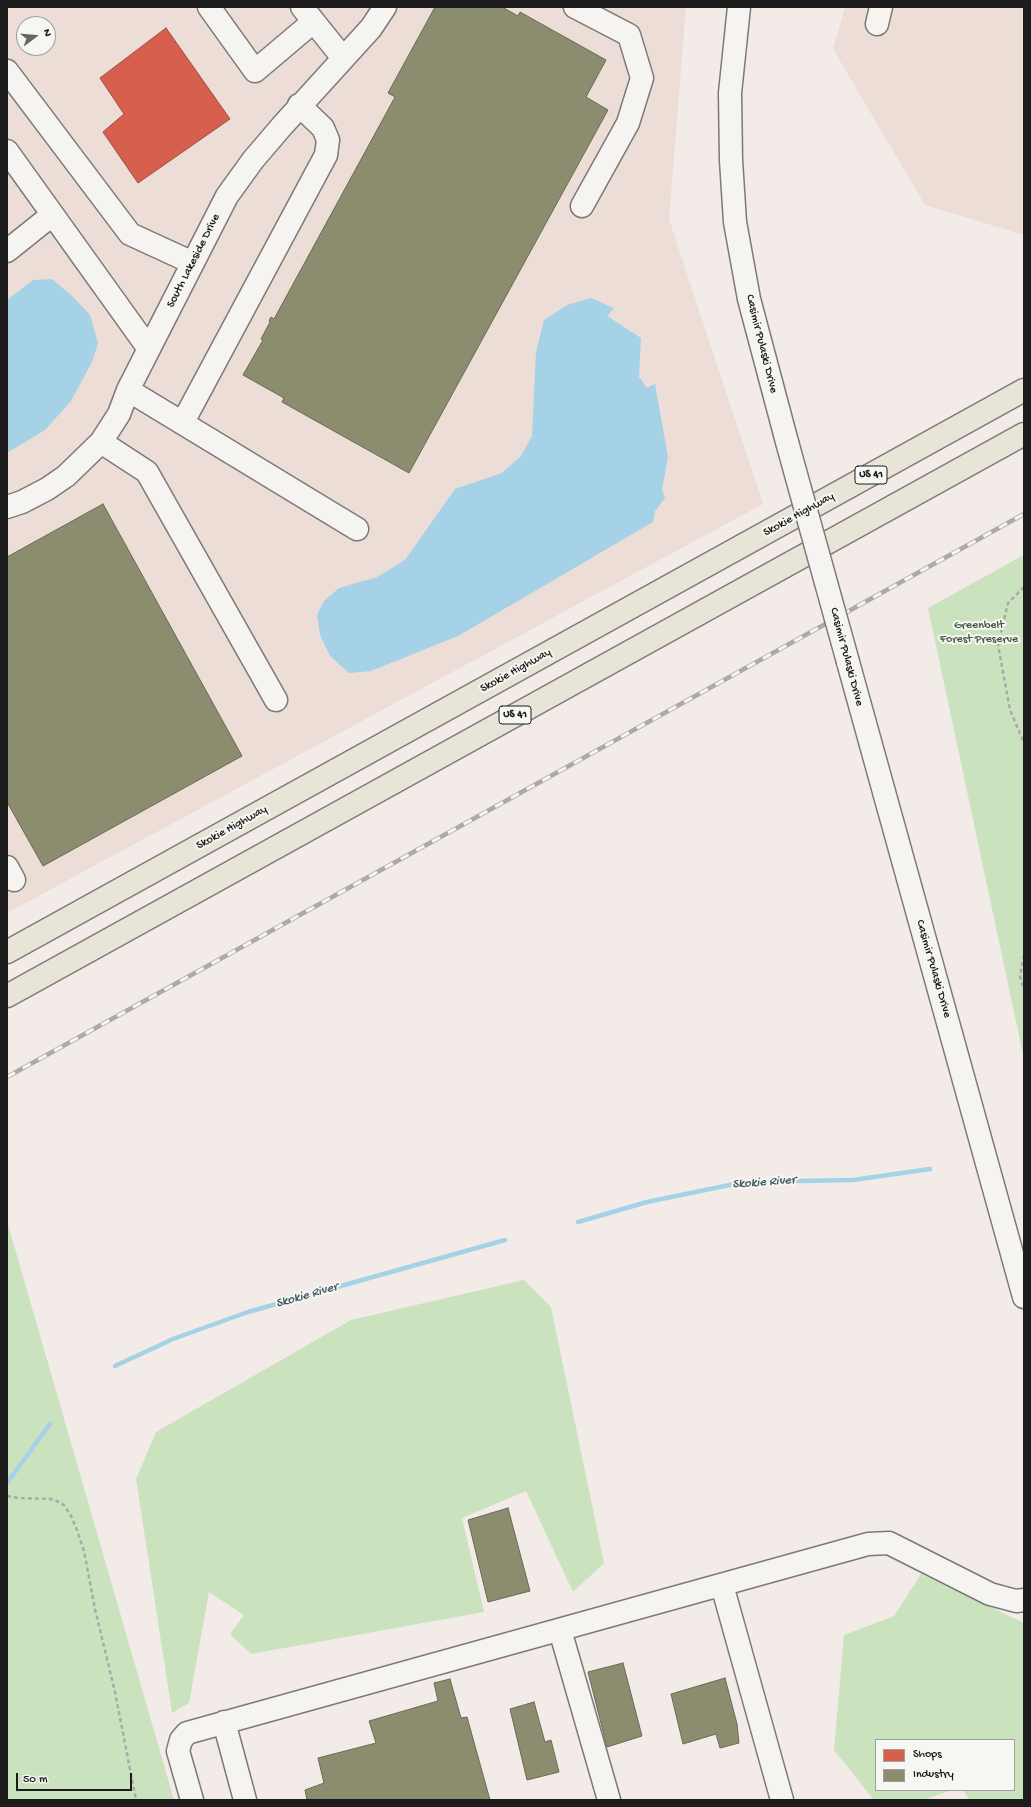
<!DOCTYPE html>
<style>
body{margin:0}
#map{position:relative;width:1031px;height:1807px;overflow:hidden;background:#f2ebe8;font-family:"Gochi Hand",sans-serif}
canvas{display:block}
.frame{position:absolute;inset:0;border:8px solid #1c1c1c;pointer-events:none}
.legend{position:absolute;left:875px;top:1739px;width:140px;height:52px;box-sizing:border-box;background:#f6f6f2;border:1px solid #9f9f9c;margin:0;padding:5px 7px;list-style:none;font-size:12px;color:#1c1c1c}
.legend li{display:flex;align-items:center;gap:8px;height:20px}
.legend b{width:20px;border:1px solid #9f9f9c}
.north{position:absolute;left:16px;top:16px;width:40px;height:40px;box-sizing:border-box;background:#f6f6f2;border:1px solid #9f9f9c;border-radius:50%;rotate:74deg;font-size:11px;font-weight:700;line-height:16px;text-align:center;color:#1c1c1c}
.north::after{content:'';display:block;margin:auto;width:14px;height:18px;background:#676463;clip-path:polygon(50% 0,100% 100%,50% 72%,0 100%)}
.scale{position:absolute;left:16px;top:1773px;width:116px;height:18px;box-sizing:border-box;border:2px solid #1c1c1c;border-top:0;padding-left:5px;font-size:12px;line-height:14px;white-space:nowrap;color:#1c1c1c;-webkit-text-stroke:3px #f6f6f2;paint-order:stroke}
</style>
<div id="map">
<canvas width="1031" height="1807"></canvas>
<div class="frame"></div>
<ul class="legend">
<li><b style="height:11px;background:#d6604d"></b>Shops</li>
<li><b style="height:11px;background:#8c8c6e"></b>Industry</li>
</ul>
<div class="north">N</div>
<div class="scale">50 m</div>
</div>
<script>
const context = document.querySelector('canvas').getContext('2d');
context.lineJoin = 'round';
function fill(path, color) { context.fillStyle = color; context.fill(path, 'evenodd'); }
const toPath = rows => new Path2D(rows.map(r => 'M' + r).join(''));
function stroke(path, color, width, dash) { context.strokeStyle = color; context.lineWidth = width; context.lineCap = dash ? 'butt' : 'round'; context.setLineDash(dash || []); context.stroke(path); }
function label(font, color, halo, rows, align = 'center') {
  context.font = font + ' "Gochi Hand",sans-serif'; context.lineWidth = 4; context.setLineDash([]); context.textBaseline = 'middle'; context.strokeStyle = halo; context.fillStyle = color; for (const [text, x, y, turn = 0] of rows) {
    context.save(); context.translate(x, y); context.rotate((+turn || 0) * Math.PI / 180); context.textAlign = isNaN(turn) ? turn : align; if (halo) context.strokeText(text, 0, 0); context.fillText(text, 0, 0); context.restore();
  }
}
const built = toPath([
 [7,7,686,7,669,219,763,504,7,913],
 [24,24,48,24,48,48,24,48],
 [845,7,1024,7,1024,235,925,205,833,49]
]);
const green = toPath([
 [1024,555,1024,1059,928,608],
 [7,1221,174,1800,7,1800],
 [524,1280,551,1307,604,1563,573,1592,526,1491,462,1518,484,1612,251,1654,230,1634,244,1615,209,1592,189,1703,172,1713,136,1479,156,1432,351,1320],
 [921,1574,1024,1623,1024,1800,970,1800,963,1790,1014,1790,1014,1740,876,1740,876,1790,952,1790,924,1800,874,1800,834,1750,844,1635,894,1616]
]);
const water = toPath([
 [52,279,72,296,90,315,98,343,92,362,71,401,45,430,7,453,7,300,33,280],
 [591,298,614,308,607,316,641,338,639,377,647,388,655,384,668,457,662,490,665,498,655,511,653,522,458,636,371,671,349,673,330,656,320,635,317,615,324,601,339,588,377,577,405,560,455,489,502,473,521,456,532,436,536,352,544,320,567,305]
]);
const shops = toPath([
 [166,28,230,119,138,183,103,132,124,114,100,78,166,28]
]);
const industry = toPath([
 [435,7,502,7,518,16,520,12,606,60,586,97,608,110,409,473,282,402,284,398,243,375,263,340,261,339,270,322,269,321,271,317,274,319,395,97,388,93,435,7],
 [103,504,242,756,43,866,7,802,7,557,103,504],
 [508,1508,530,1591,488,1602,468,1520,508,1508],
 [623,1663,642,1736,607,1747,588,1672,623,1663],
 [725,1678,737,1724,739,1743,720,1748,716,1734,683,1744,671,1694,725,1678],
 [450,1679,461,1718,467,1717,490,1800,307,1800,305,1790,324,1783,318,1758,376,1743,369,1721,438,1701,434,1683,450,1679],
 [534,1702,545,1742,551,1740,559,1772,527,1780,510,1709,534,1702]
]);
const stream = toPath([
 [578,1222,647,1202,744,1182,853,1180,930,1169],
 [115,1366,173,1339,248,1312,505,1240],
 [7,1483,50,1424]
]);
const path = toPath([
 [1024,587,1008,603,998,645,1010,710,1024,743],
 [1024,955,1020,976,1024,990],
 [7,1496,19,1498,53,1499,64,1505,71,1516,77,1530,84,1551,95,1609,115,1692,136,1800]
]);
const minor = toPath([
 [209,7,255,71,313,22],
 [302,7,343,58],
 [575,7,629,35,642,78,628,123,582,206],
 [739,7,730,93,731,160,735,222,749,299,787,442],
 [877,24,881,7],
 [7,71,130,234,193,263],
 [7,151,149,349],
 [7,251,52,215],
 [128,390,357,529],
 [183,422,326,155,328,140,323,128,299,105],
 [101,442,147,472,276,700],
 [7,507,22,502,47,489,66,476,101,442,119,414,128,390,227,196,253,160,282,126,371,28,385,7],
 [848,662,1024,1297],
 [7,867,14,880],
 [722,1585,782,1800],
 [560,1630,609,1800],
 [224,1722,245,1800],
 [192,1800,178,1751,181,1740,187,1733,868,1544,889,1543,990,1594,1016,1601,1024,1600]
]);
const highway = toPath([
 [7,952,1024,390],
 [7,996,1024,434]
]);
const rail = toPath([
 [7,1077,1024,514]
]);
const minorBridge = toPath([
 [787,442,848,662]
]);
const shields = [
 [871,475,32],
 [515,715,32]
];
const shieldNames = [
 ["US 41",871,475],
 ["US 41",515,715]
];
const streetNames = [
 ["South Lakeside Drive",194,261,-63],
 ["Casimir Pulaski Drive",761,344,76],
 ["Skokie Highway",799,515,-29],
 ["Casimir Pulaski Drive",846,657,75],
 ["Skokie Highway",516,671,-29],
 ["Skokie Highway",232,828,-29],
 ["Casimir Pulaski Drive",933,969,74]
];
const parkNames = [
 ["Greenbelt",979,626],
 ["Forest Preserve",979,640]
];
const waterNames = [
 ["Skokie River",764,1183,-4],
 ["Skokie River",307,1296,-16]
];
fill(built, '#ecddd7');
fill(green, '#cae2be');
fill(water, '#a5d2e6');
fill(shops, '#d6604d');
stroke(shops, '#9e4c3e', 1);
fill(industry, '#8c8c6e');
stroke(industry, '#6a6a55', 1);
stroke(stream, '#a5d2e6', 4.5);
stroke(minor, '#7c7978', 25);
stroke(highway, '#7c7978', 25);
stroke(path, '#abaaa8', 2.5, [4, 3]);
stroke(minor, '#f5f4f1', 22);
stroke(highway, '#e8e4d8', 22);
stroke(rail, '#abaaa8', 4.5);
stroke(rail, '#f6f6f2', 3, [9]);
stroke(minorBridge, '#7c7978', 25, []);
stroke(minorBridge, '#f5f4f1', 22);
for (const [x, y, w] of shields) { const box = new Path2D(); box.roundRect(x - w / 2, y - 9, w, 18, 3); context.fillStyle = '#f6f6f2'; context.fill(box); stroke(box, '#1c1c1c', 1); }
label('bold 11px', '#1c1c1c', null, shieldNames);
label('12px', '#1c1c1c', '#f6f6f2', streetNames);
label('12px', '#465542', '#f6f6f2', parkNames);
label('italic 13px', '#405862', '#f6f6f2', waterNames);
</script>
